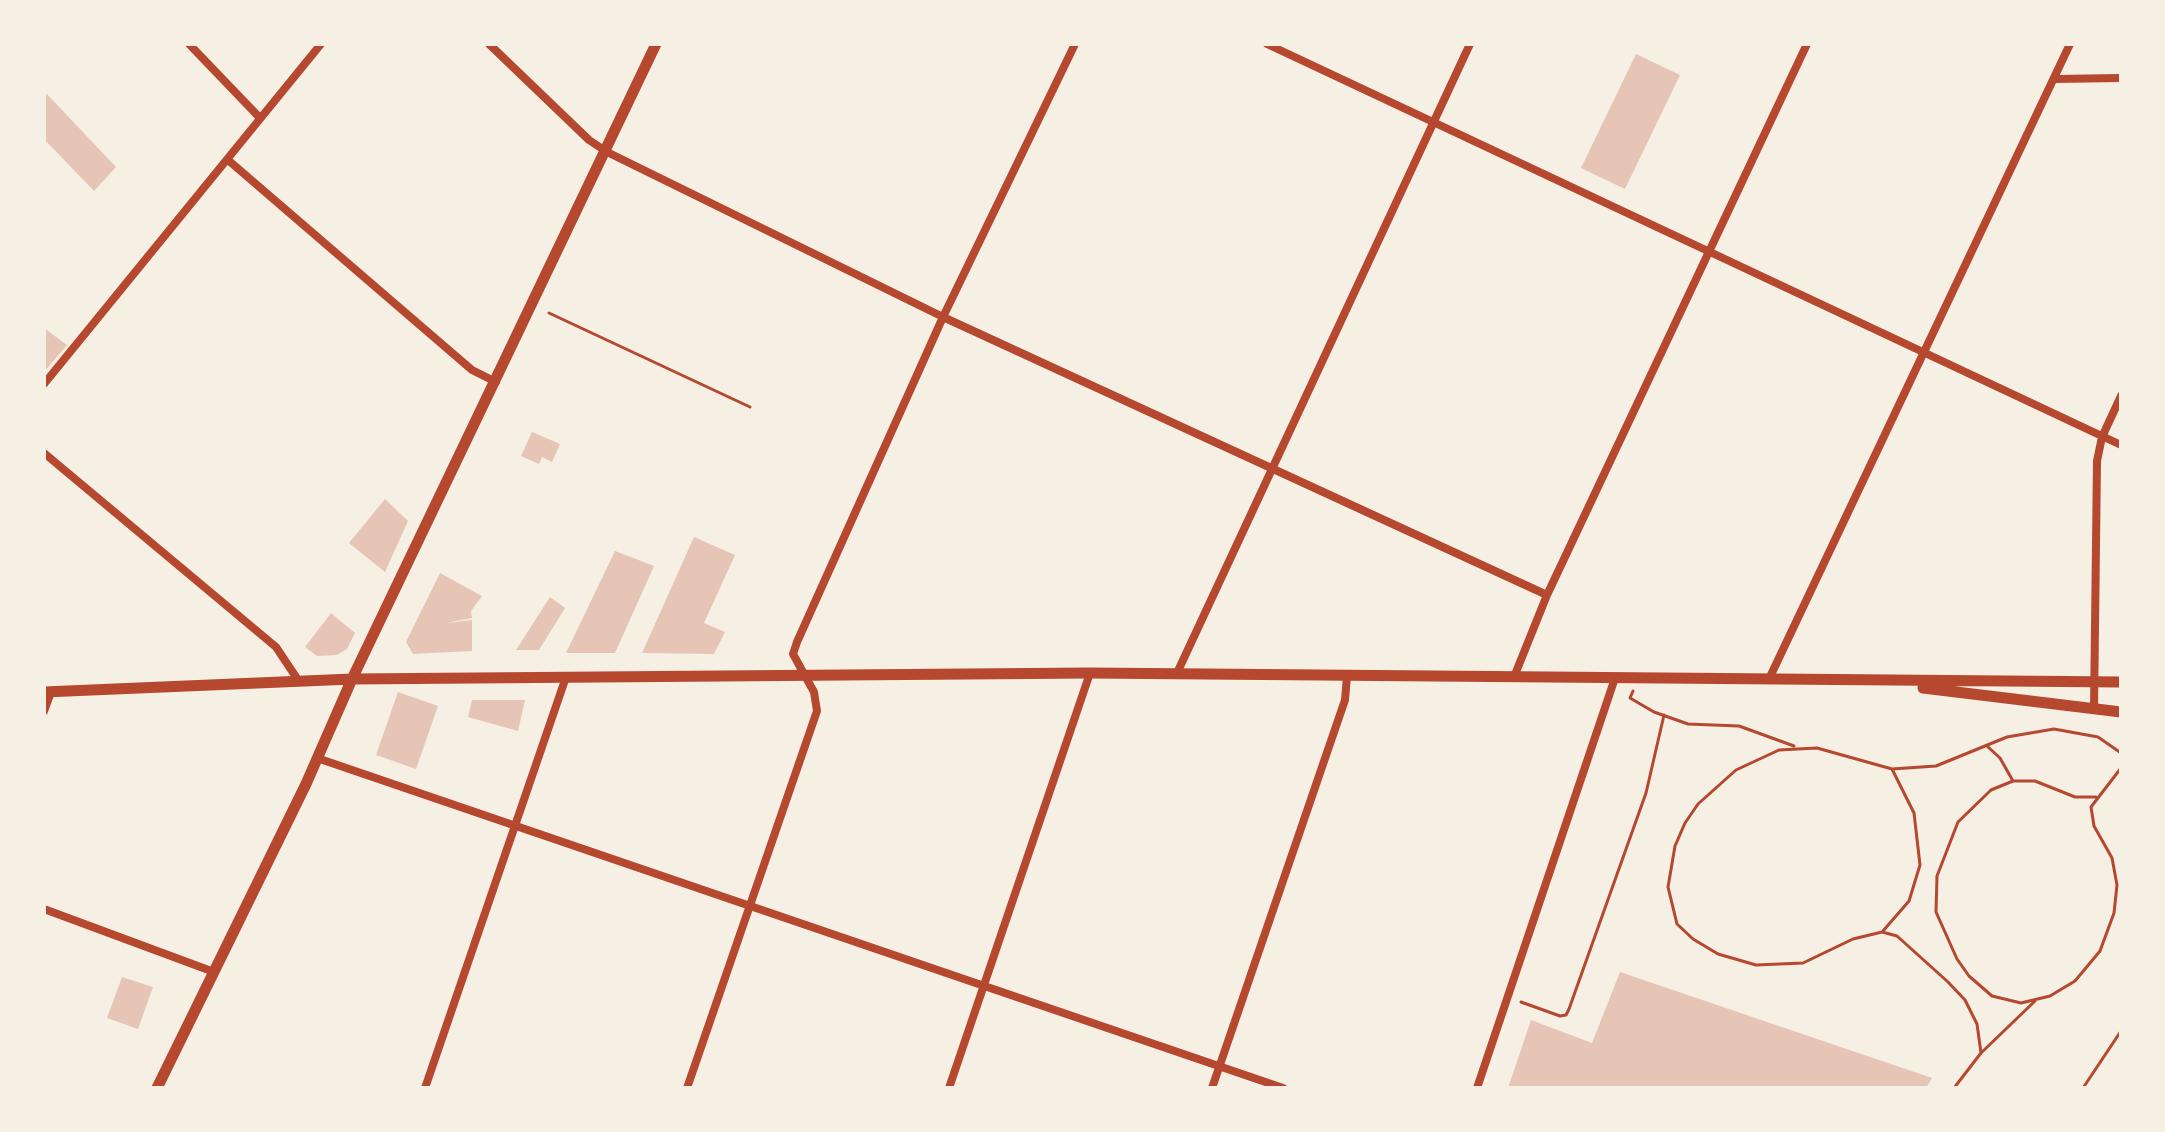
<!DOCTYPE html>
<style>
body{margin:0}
#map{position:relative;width:2165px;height:1132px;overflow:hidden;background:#f6efe4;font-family:"Work Sans",sans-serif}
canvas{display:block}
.frame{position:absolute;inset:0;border:46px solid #f6efe4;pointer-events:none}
</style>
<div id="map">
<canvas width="2165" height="1132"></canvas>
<div class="frame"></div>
</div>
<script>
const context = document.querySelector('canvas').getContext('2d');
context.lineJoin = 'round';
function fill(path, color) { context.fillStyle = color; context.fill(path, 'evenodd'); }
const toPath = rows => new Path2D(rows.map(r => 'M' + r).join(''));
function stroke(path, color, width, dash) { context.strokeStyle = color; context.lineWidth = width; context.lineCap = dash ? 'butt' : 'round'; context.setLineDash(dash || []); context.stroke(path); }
const building = toPath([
 [1636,54,1680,75,1625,189,1581,168],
 [44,91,116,167,94,191,44,139],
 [44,328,67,345,44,372],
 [532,432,560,444,552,462,542,457,539,464,521,456],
 [385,499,408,521,385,572,349,543],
 [694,537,735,555,704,623,725,632,714,654,642,653],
 [615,551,654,566,615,653,566,653],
 [440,573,482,596,471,611,472,618,446,623,472,620,472,651,413,654,406,642],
 [550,597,565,608,539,650,516,650],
 [331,613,355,633,347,649,337,655,317,656,305,647],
 [398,692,438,706,416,769,376,755],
 [472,700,525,700,518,731,468,717],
 [1620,972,1932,1078,1926,1088,1508,1088,1531,1020,1592,1043],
 [122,977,153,987,138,1029,107,1018]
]);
const path = toPath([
 [549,313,750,407],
 [1633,691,1630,698,1654,712,1688,724,1739,726,1794,746],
 [1987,746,2000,758,2013,781],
 [2096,797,2075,797,2035,781,2013,781,1991,790,1958,822,1937,876,1936,912,1957,959,1969,976,1992,996,2021,1003,2050,996,2075,981,2100,951,2114,913,2117,885,2112,858,2094,826,2091,807,2121,768],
 [1883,931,1909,901,1920,865,1914,813,1892,769],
 [1521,1002,1560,1016,1566,1015,1569,1009,1646,793,1664,715],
 [1981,1053,2035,1001],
 [1954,1088,1981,1053,1977,1024,1965,1000,1948,982,1897,936,1882,932,1853,939,1803,963,1756,965,1718,954,1693,939,1677,924,1668,887,1675,846,1685,823,1698,804,1736,770,1779,750,1817,748,1892,769,1936,766,2007,737,2054,729,2098,737,2121,753],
 [2083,1088,2121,1031]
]);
const minor = toPath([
 [189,44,260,118],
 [489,44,589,140,607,152,943,317,1547,595],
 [1267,44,2121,445],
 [2054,79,2121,78],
 [228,160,472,370,496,382],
 [44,384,321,44],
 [44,453,276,647,298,680],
 [1177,673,1470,44],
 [1514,677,1547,595,1807,44],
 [1769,679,2070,44],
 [2094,710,2097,461,2102,437,2121,396],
 [44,711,51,692],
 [317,758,1283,1088],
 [44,909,214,972],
 [425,1088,566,677],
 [687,1088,817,711,814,692,793,654,797,642,943,317,1075,44],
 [949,1088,1090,673],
 [1212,1088,1345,700,1347,676],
 [1477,1088,1615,678]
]);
const secondary = toPath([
 [1923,688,2121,712],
 [44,692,352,679,1090,673,2121,682],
 [157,1088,306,784,352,679,656,44]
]);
fill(building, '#e6c5b7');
stroke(path, '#b5482f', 3);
stroke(minor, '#b5482f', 8);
stroke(secondary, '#b5482f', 11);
</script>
